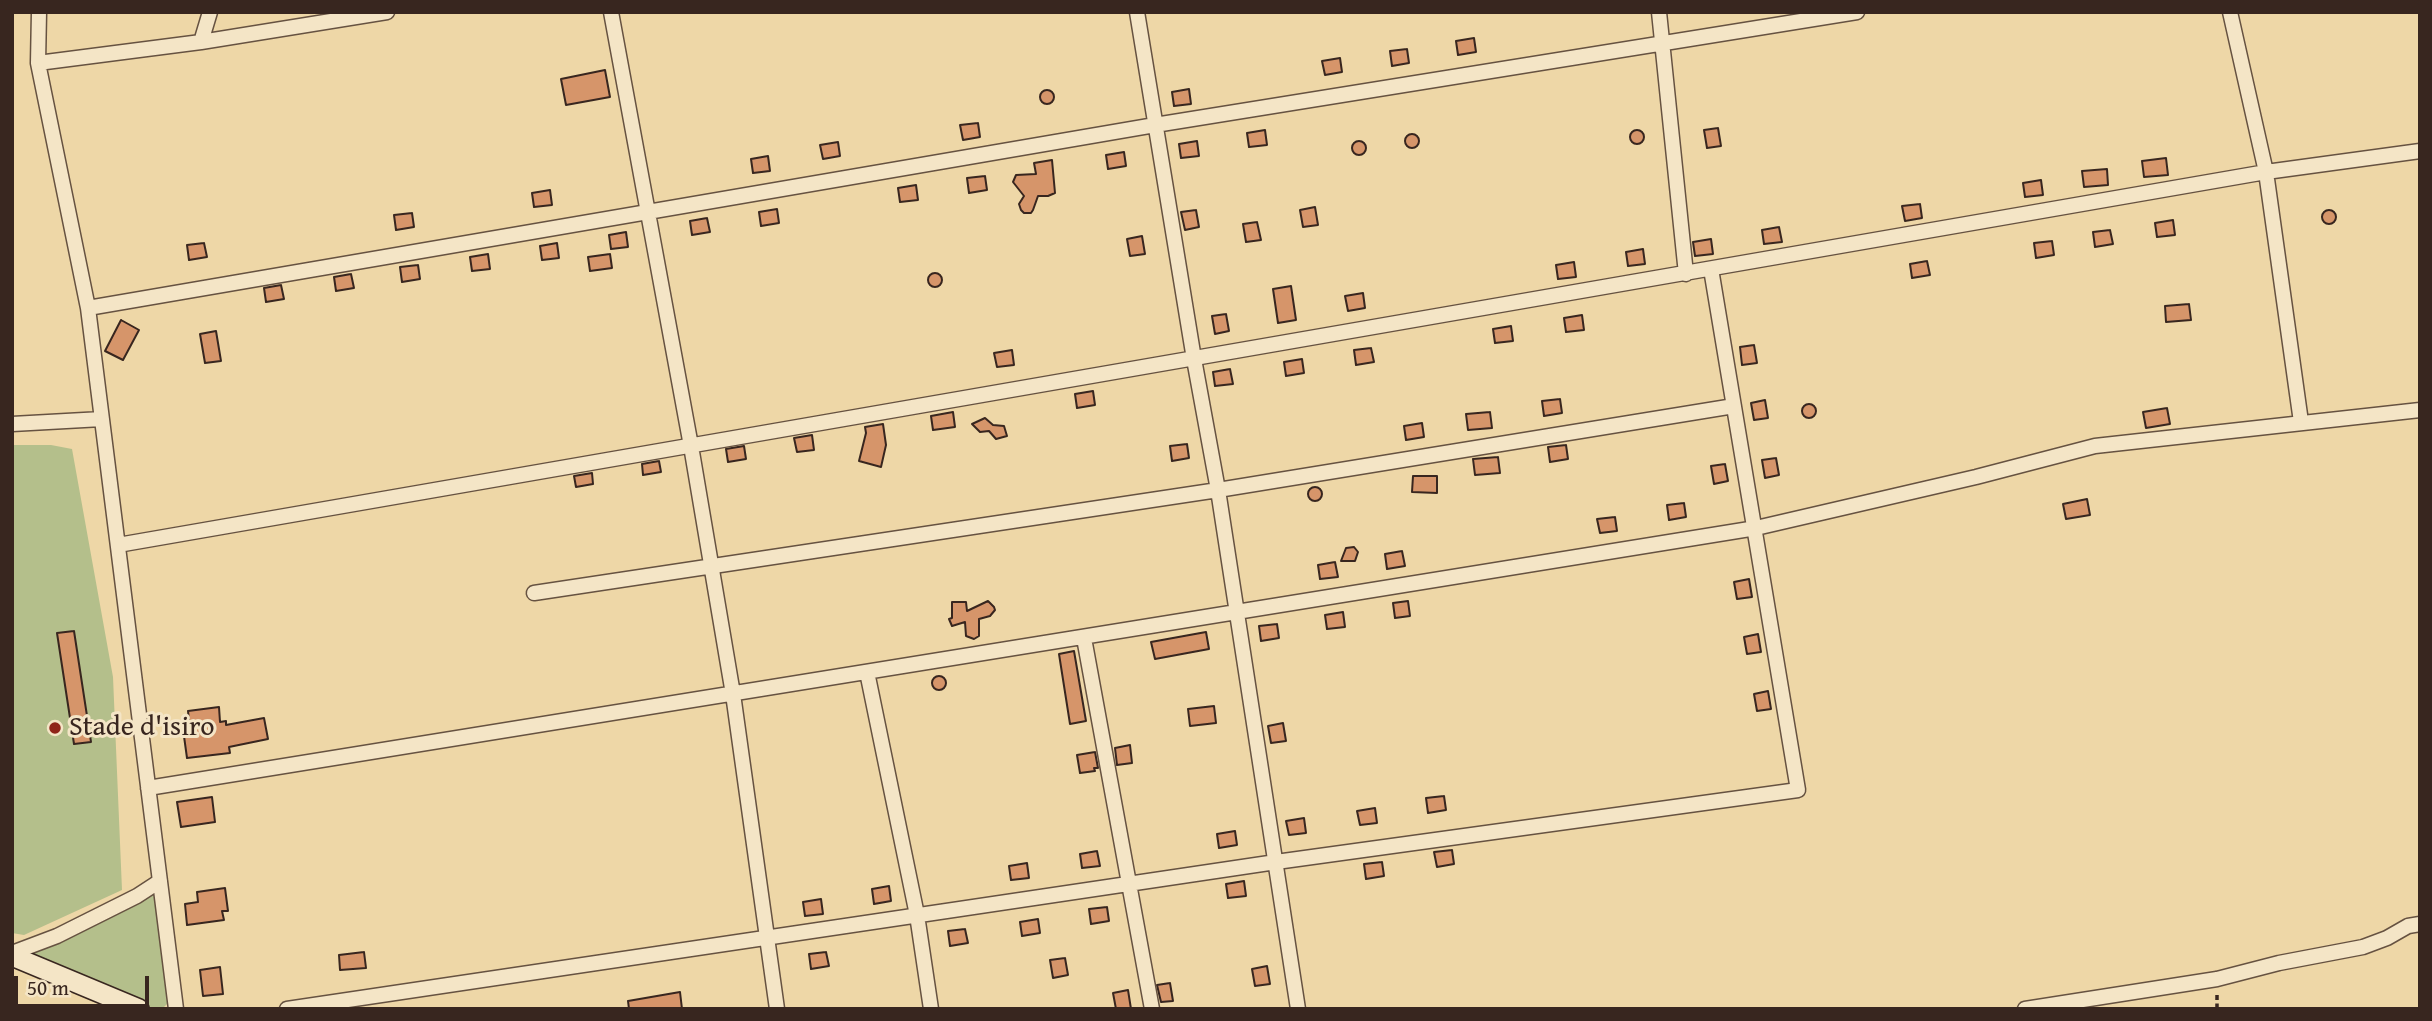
<!DOCTYPE html>
<style>
body{margin:0}
#map{position:relative;width:2432px;height:1021px;overflow:hidden;background:#eed7a7;font-family:"Gentium Book Plus",serif}
canvas{display:block}
.frame{position:absolute;inset:0;border:14px solid #38261f;pointer-events:none}
.scale{position:absolute;left:14px;top:976px;width:135px;height:32px;box-sizing:border-box;border:4px solid #38261f;border-top:0;padding-left:9px;font-size:21px;line-height:24px;white-space:nowrap;color:#38261f;-webkit-text-stroke:5px #f4e5c6;paint-order:stroke}
</style>
<div id="map">
<canvas width="2432" height="1021"></canvas>
<div class="frame"></div>
<div class="scale">50 m</div>
</div>
<script>
const context = document.querySelector('canvas').getContext('2d');
context.lineJoin = 'round';
function fill(path, color) { context.fillStyle = color; context.fill(path, 'evenodd'); }
const toPath = rows => new Path2D(rows.map(r => 'M' + r).join(''));
function stroke(path, color, width, dash) { context.strokeStyle = color; context.lineWidth = width; context.lineCap = dash ? 'butt' : 'round'; context.setLineDash(dash || []); context.stroke(path); }
function label(font, color, halo, rows, align = 'center') {
  context.font = font + ' "Gentium Book Plus",serif'; context.lineWidth = 6; context.setLineDash([]); context.textBaseline = 'middle'; context.strokeStyle = halo; context.fillStyle = color; for (const [text, x, y, turn = 0] of rows) {
    context.save(); context.translate(x, y); context.rotate((+turn || 0) * Math.PI / 180); context.textAlign = isNaN(turn) ? turn : align; if (halo) context.strokeText(text, 0, 0); context.fillText(text, 0, 0); context.restore();
  }
}
const green = toPath([
 [12,445,51,445,72,449,113,677,122,890,24,935,12,933],
 [156,890,169,1002,163,1008,152,1008,25,955]
]);
const building = toPath([
 [1474,38,1476,52,1458,55,1456,41,1474,38],
 [1407,49,1409,63,1392,66,1390,51,1407,49],
 [1340,58,1342,72,1325,75,1322,61,1340,58],
 [605,70,610,97,566,105,561,79,605,70],
 [1189,89,1191,104,1174,106,1172,92,1189,89],
 '1040 97a7 7 0 1 1 14 0a7 7 0 1 1-14 0Z',
 [978,123,980,137,963,140,960,125,978,123],
 [1718,128,1721,146,1707,148,1704,130,1718,128],
 '1630 137a7 7 0 1 1 14 0a7 7 0 1 1-14 0Z',
 [1265,130,1267,145,1249,147,1247,133,1265,130],
 '1405 141a7 7 0 1 1 14 0a7 7 0 1 1-14 0Z',
 '1352 148a7 7 0 1 1 14 0a7 7 0 1 1-14 0Z',
 [1197,141,1199,156,1181,158,1179,144,1197,141],
 [838,142,840,156,823,159,820,145,838,142],
 [1124,152,1126,166,1108,169,1106,155,1124,152],
 [768,156,770,171,753,173,751,159,768,156],
 [2166,158,2168,175,2144,177,2142,161,2166,158],
 [1052,160,1055,193,1048,196,1038,196,1033,210,1031,213,1024,213,1021,210,1019,204,1024,196,1013,182,1016,175,1036,174,1034,163,1052,160],
 [2107,169,2108,185,2084,187,2082,171,2107,169],
 [985,176,987,190,969,193,967,178,985,176],
 [2041,180,2043,195,2025,197,2023,183,2041,180],
 [916,185,918,200,900,202,898,188,916,185],
 [550,190,552,205,534,207,532,193,550,190],
 [1920,204,1922,218,1905,221,1902,206,1920,204],
 [1315,207,1318,225,1303,227,1300,210,1315,207],
 [777,209,779,223,761,226,759,212,777,209],
 '2322 217a7 7 0 1 1 14 0a7 7 0 1 1-14 0Z',
 [1196,210,1199,227,1185,230,1181,212,1196,210],
 [412,213,414,227,396,230,394,215,412,213],
 [707,218,710,232,692,235,690,221,707,218],
 [2173,220,2175,235,2157,237,2155,223,2173,220],
 [1257,222,1261,240,1246,242,1243,224,1257,222],
 [1779,227,1782,242,1764,244,1762,230,1779,227],
 [2110,230,2113,244,2095,247,2093,232,2110,230],
 [626,232,628,247,611,249,609,235,626,232],
 [1142,236,1145,254,1130,256,1127,239,1142,236],
 [1711,239,1713,254,1695,256,1693,242,1711,239],
 [2052,241,2054,255,2036,258,2034,243,2052,241],
 [204,243,207,257,189,260,187,245,204,243],
 [557,243,559,258,542,260,540,246,557,243],
 [1643,249,1645,264,1628,266,1626,252,1643,249],
 [488,254,490,269,472,271,470,257,488,254],
 [610,254,612,268,590,271,588,257,610,254],
 [1927,261,1930,275,1912,278,1910,264,1927,261],
 [1574,262,1576,277,1558,279,1556,265,1574,262],
 [418,265,420,279,402,282,400,267,418,265],
 '928 280a7 7 0 1 1 14 0a7 7 0 1 1-14 0Z',
 [351,274,354,288,336,291,334,277,351,274],
 [281,285,284,299,266,302,264,288,281,285],
 [1291,286,1296,320,1278,323,1273,289,1291,286],
 [1363,293,1365,308,1348,311,1345,296,1363,293],
 [2189,304,2191,320,2166,322,2165,306,2189,304],
 [1226,314,1229,331,1215,334,1212,316,1226,314],
 [1582,315,1584,330,1566,332,1564,318,1582,315],
 [121,320,139,330,123,360,105,351,121,320],
 [1511,326,1513,341,1495,343,1493,329,1511,326],
 [216,331,221,361,205,363,200,334,216,331],
 [1754,345,1757,363,1742,365,1740,347,1754,345],
 [1371,348,1374,362,1356,365,1354,350,1371,348],
 [1012,350,1014,365,997,367,994,353,1012,350],
 [1302,359,1304,373,1286,376,1284,362,1302,359],
 [1230,369,1233,384,1215,386,1213,372,1230,369],
 [1093,391,1095,405,1077,408,1075,394,1093,391],
 [1560,399,1562,413,1544,416,1542,401,1560,399],
 [1765,400,1768,418,1754,420,1751,403,1765,400],
 '1802 411a7 7 0 1 1 14 0a7 7 0 1 1-14 0Z',
 [2167,408,2170,424,2146,428,2143,412,2167,408],
 [953,412,955,427,933,430,931,416,953,412],
 [1490,412,1492,428,1468,430,1466,414,1490,412],
 [985,418,993,425,1004,426,1007,436,996,439,989,431,980,432,972,424,985,418],
 [1422,423,1424,437,1406,440,1404,426,1422,423],
 [883,424,886,445,881,467,859,461,866,433,865,427,883,424],
 [812,435,814,450,797,452,794,438,812,435],
 [1187,444,1189,458,1172,461,1170,446,1187,444],
 [1566,445,1568,459,1550,462,1548,447,1566,445],
 [744,446,746,459,728,462,726,449,744,446],
 [1498,457,1500,473,1475,475,1473,459,1498,457],
 [1776,458,1779,475,1765,478,1762,460,1776,458],
 [659,461,661,472,643,475,642,464,659,461],
 [1725,464,1728,481,1714,484,1711,466,1725,464],
 [592,473,593,484,576,487,574,476,592,473],
 [1413,476,1437,476,1437,493,1412,492,1413,476],
 '1308 494a7 7 0 1 1 14 0a7 7 0 1 1-14 0Z',
 [2087,499,2090,515,2066,519,2063,504,2087,499],
 [1684,503,1686,517,1669,520,1667,505,1684,503],
 [1615,517,1617,531,1600,533,1597,519,1615,517],
 [1354,547,1358,552,1355,561,1341,561,1346,548,1354,547],
 [1402,551,1405,566,1387,569,1385,554,1402,551],
 [1335,562,1338,577,1320,579,1318,565,1335,562],
 [1749,579,1752,597,1737,599,1734,582,1749,579],
 [988,601,994,607,995,610,990,616,979,619,979,636,974,639,966,636,965,622,952,626,949,619,952,618,952,602,966,602,967,611,988,601],
 [1408,601,1410,616,1395,618,1393,603,1408,601],
 [1343,612,1345,627,1327,629,1325,615,1343,612],
 [1277,624,1279,638,1261,641,1259,626,1277,624],
 [74,631,91,742,74,744,57,633,74,631],
 [1206,632,1209,649,1155,659,1151,642,1206,632],
 [1758,634,1761,652,1747,654,1744,637,1758,634],
 [1074,651,1086,721,1070,724,1059,654,1074,651],
 '932 683a7 7 0 1 1 14 0a7 7 0 1 1-14 0Z',
 [1768,691,1771,709,1757,711,1754,694,1768,691],
 [1214,706,1216,723,1190,726,1188,709,1214,706],
 [219,707,220,722,226,721,226,725,264,718,268,739,229,747,230,753,187,758,183,729,190,729,188,711,219,707],
 [1283,723,1286,741,1271,743,1268,726,1283,723],
 [1130,745,1132,763,1117,765,1115,748,1130,745],
 [1095,752,1098,768,1094,768,1095,771,1080,773,1077,755,1095,752],
 [1444,796,1446,810,1428,813,1426,798,1444,796],
 [212,797,215,822,181,827,177,802,212,797],
 [1375,808,1377,823,1360,825,1357,811,1375,808],
 [1304,818,1306,833,1289,835,1286,821,1304,818],
 [1235,831,1237,845,1219,848,1217,834,1235,831],
 [1452,850,1454,864,1437,867,1434,852,1452,850],
 [1097,851,1100,866,1082,868,1080,854,1097,851],
 [1382,862,1384,876,1366,879,1364,864,1382,862],
 [1027,863,1029,878,1011,880,1009,866,1027,863],
 [1244,881,1246,896,1228,898,1226,884,1244,881],
 [889,886,891,901,874,904,872,889,889,886],
 [225,888,228,911,222,911,224,920,187,925,185,904,198,902,197,892,225,888],
 [821,899,823,914,805,916,803,902,821,899],
 [1107,907,1109,921,1091,924,1089,909,1107,907],
 [1038,919,1040,933,1022,936,1020,922,1038,919],
 [965,929,968,943,950,946,948,931,965,929],
 [364,952,366,968,340,970,339,955,364,952],
 [826,952,829,966,811,969,809,954,826,952],
 [1065,958,1068,975,1053,978,1050,960,1065,958],
 [1267,966,1270,984,1255,986,1252,969,1267,966],
 [220,967,223,994,203,996,200,970,220,967],
 [1170,983,1173,1001,1161,1002,1157,985,1170,983],
 [1128,990,1131,1009,1116,1009,1113,993,1128,990],
 [680,992,682,1009,629,1009,628,1001,680,992]
]);
const path = toPath([
 [2217,995,2217,1009]
]);
const minor = toPath([
 [39,12,38,63,88,308,176,1009],
 [611,12,691,446,733,694,777,1009],
 [1137,12,1194,359,1218,490,1298,1009],
 [1659,12,1686,274],
 [2230,12,2266,172,2301,422],
 [201,42,210,12],
 [38,63,201,42,387,12],
 [88,308,1155,125,1857,12],
 [12,424,102,419],
 [118,545,2266,172,2420,151],
 [534,593,1218,490,1734,406],
 [1084,638,1152,1009],
 [867,672,917,915,931,1009],
 [148,788,1756,528,1976,477,2095,446,2420,410],
 [12,953,57,936,137,896,160,881],
 [287,1009,1276,862,1798,790,1711,269],
 [2025,1009,2217,979,2279,963,2363,947,2387,938,2408,926,2420,924]
]);
const secondary = toPath([
 [12,956,139,1009]
]);
const markers = [
 [55,728,7,"#8f2418"]
];
const poiNames = [
 ["Stade d'isiro",69,728]
];
fill(green, '#b4bf8b');
fill(building, '#d6956a');
stroke(building, '#38261f', 2);
stroke(minor, '#665241', 17);
stroke(secondary, '#38261f', 22);
stroke(path, '#38261f', 3.5, [5, 3.5]);
stroke(minor, '#f4e5c6', 14);
stroke(secondary, '#f4e5c6', 19);
for (const [x, y, r, color] of markers) { const dot = new Path2D(); dot.arc(x, y, r, 0, 2 * Math.PI); context.fillStyle = color; context.fill(dot); stroke(dot, '#f4e5c6', 2.5); }
label('28px', '#38261f', '#f4e5c6', poiNames, 'left');
</script>
